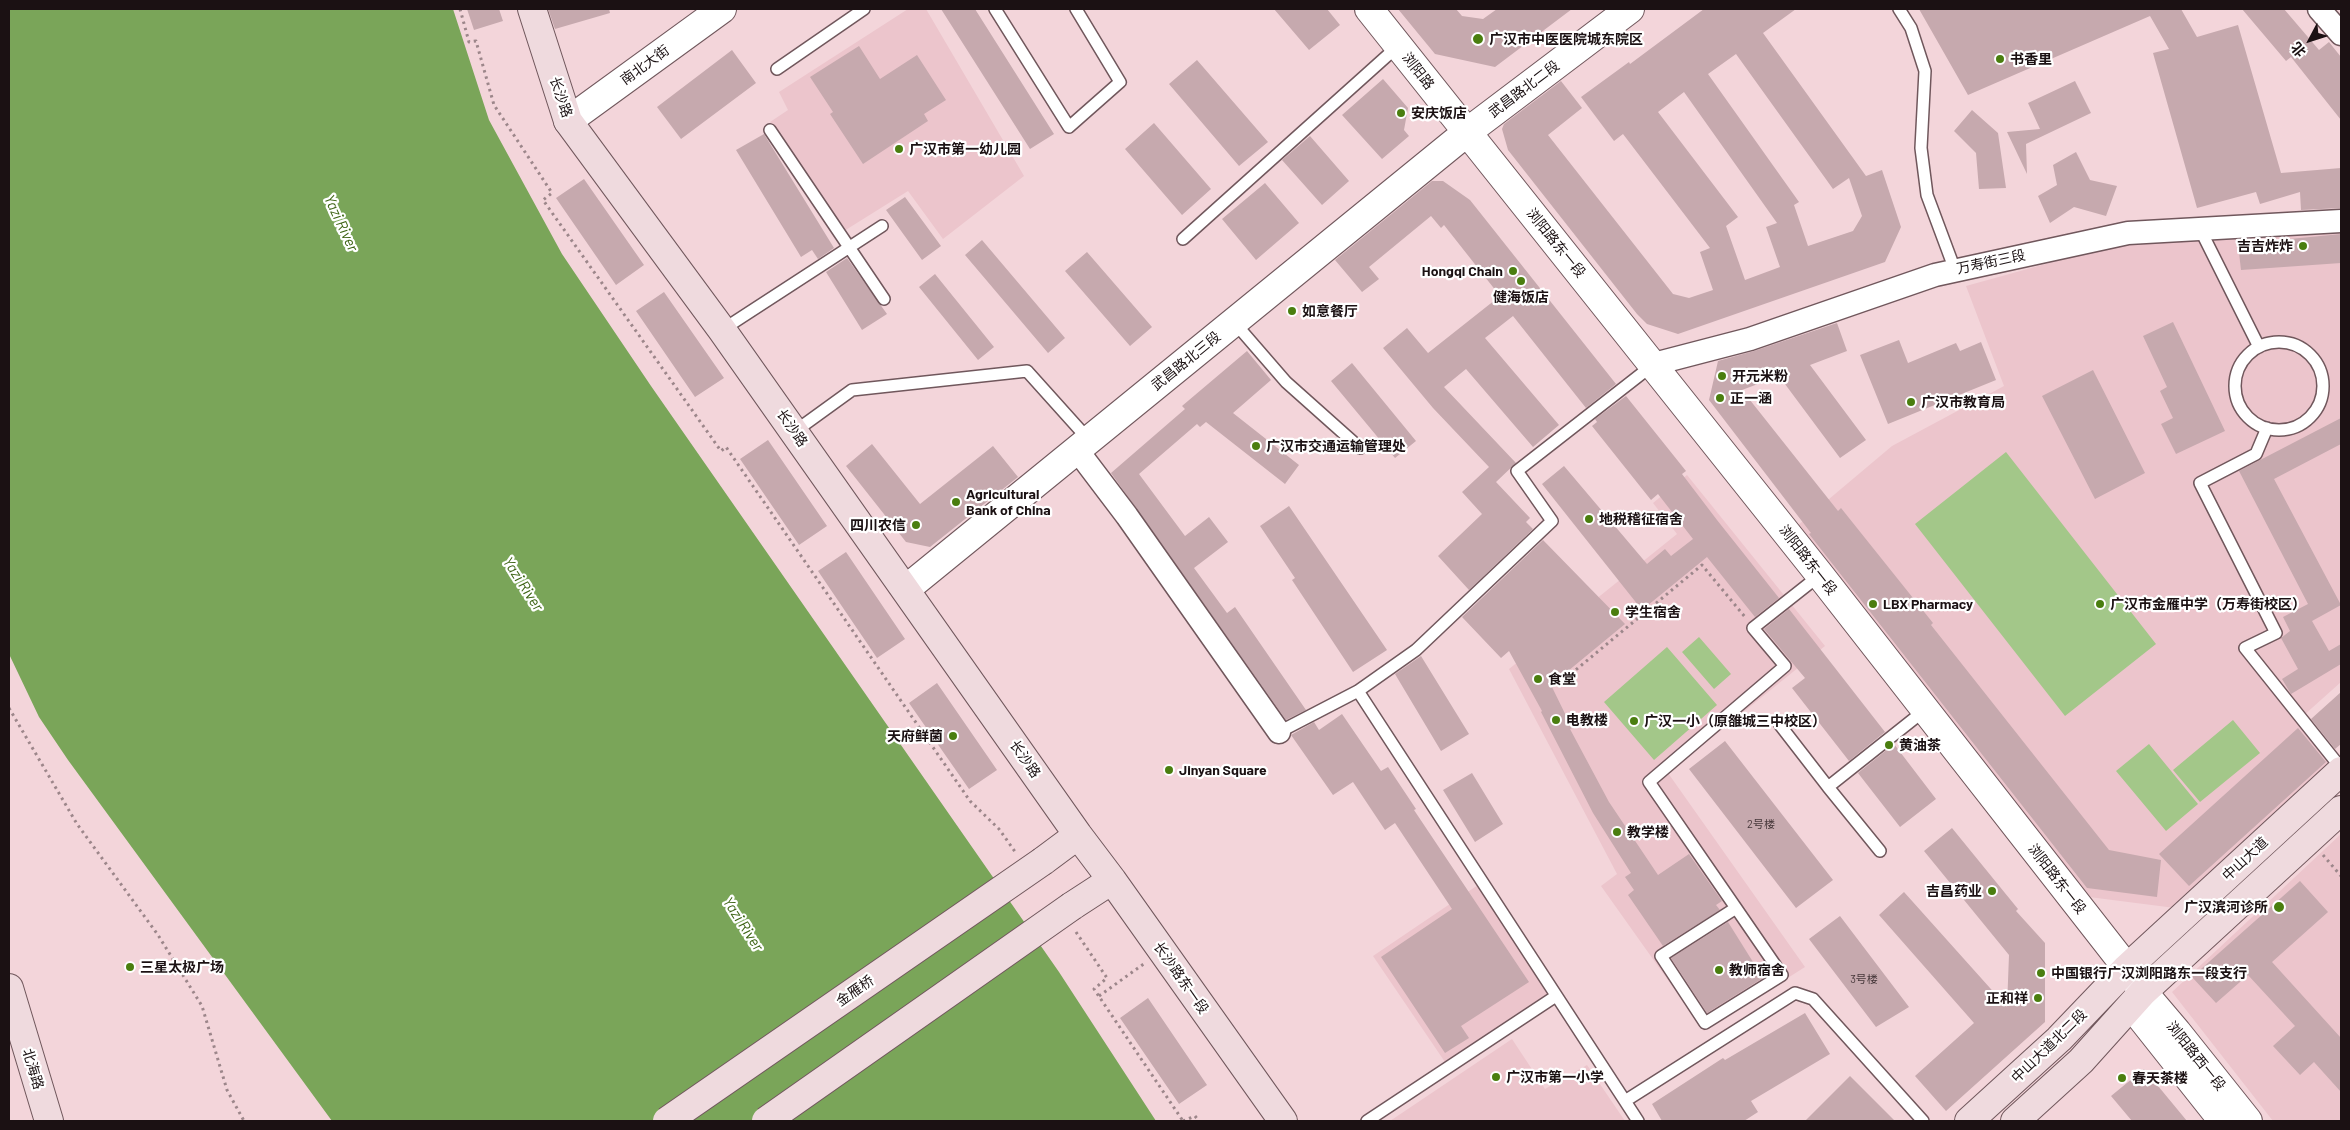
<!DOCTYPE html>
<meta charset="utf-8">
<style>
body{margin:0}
#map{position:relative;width:2350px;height:1130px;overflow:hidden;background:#f3d5da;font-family:Barlow,"Noto Sans SC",sans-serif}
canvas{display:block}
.frame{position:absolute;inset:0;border:10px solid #1b1113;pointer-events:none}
.north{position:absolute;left:2285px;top:15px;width:50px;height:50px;-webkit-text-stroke:4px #fff;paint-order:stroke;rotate:230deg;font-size:14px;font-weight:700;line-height:20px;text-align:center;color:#1b1113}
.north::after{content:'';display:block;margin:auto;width:18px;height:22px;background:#1b1113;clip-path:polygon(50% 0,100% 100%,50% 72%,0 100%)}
</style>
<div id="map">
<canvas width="2350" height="1130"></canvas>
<div class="frame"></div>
<div class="north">北</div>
</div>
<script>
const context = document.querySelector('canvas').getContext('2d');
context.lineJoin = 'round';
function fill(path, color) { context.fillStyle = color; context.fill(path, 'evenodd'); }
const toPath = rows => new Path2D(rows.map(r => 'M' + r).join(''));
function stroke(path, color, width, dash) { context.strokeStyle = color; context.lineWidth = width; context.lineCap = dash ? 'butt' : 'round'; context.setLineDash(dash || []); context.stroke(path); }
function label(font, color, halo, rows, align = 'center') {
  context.font = font + ' Barlow,"Noto Sans SC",sans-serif'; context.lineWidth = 4.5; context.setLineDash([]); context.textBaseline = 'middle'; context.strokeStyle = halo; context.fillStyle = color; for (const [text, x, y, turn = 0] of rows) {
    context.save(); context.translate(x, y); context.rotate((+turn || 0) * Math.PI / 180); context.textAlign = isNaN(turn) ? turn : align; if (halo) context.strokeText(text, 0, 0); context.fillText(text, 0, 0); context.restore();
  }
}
const built = toPath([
 [908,9,926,9,1024,176,943,239,908,191,844,231,770,122,788,110,779,92],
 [2341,232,2341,682,2303,716,2339,757,2175,908,2089,897,1797,526,1892,446,2004,386,1966,286,2107,247,2227,237],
 [1687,475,1825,646,1668,773,1805,967,1704,1031,1601,886,1617,874,1509,669,1677,534,1653,503],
 [2341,834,2341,1121,2273,1121,2172,992],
 [1478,885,1548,993,1445,1062,1373,956],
 [1512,1039,1545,1089,1587,1065,1625,1121,1390,1121]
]);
const green = toPath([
 [2006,452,2156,644,2065,716,1915,524],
 [1699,637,1731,674,1714,689,1682,652],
 [1667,647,1717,705,1654,760,1604,702],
 [2233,720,2260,753,2200,802,2173,770],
 [2149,744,2198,804,2166,831,2116,771]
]);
const water = toPath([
 [9,9,453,9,489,120,562,254,651,386,1059,972,1156,1121,332,1121,68,760,39,717,9,654]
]);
const building = toPath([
 [467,9,499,9,503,21,474,30],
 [548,9,609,9,610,13,555,29],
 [941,9,975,9,1054,134,1030,149],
 [1274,9,1327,9,1340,25,1309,50],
 [1398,9,1456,9,1462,16,1483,19,1497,9,1572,9,1495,67,1435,54],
 [1704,9,1796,9,1763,33,1866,176,1882,170,1901,227,1885,262,1678,334,1647,324,1637,314,1508,150,1502,129,1504,124,1561,81,1582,108,1548,135,1673,294,1689,298,1713,290,1700,252,1710,248,1623,134,1614,141,1581,97,1629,62,1630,64],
 [1736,54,1833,189,1849,178,1862,216,1853,231,1808,246,1794,205,1799,202,1708,74],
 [1684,92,1777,223,1766,227,1780,267,1745,280,1726,226,1738,217,1658,112],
 [1919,9,2181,9,2197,37,2238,25,2281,173,2341,168,2341,208,2301,210,2300,192,2260,204,2256,192,2197,208,2153,53,2169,49,2150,16,1968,95],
 [2242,9,2284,9,2319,50,2329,42,2341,57,2341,120,2291,57,2286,61],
 [859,46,880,79,917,55,946,100,924,114,928,121,863,164,830,114,833,112,810,77],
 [732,50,756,83,681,139,657,107],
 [1197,60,1268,142,1239,166,1169,84],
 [1383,79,1408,108,1404,130,1409,136,1382,159,1342,115],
 [2075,81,2091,113,2026,144,2027,174,2007,132,2040,129,2028,103],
 [1972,110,1998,133,2006,188,1979,189,1976,153,1954,131],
 [1154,123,1211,189,1182,215,1125,149],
 [764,134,834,248,818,259,812,250,801,257,736,150],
 [1310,136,1349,181,1322,205,1282,160],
 [2076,152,2090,180,2117,186,2106,216,2074,207,2050,223,2038,196,2057,185,2053,165],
 [584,179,644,265,616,285,556,198],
 [1432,181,1443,181,1470,200,1616,384,1586,408,1513,316,1485,338,1559,425,1533,447,1466,369,1444,387,1516,463,1496,482,1530,518,1526,522,1533,529,1469,590,1438,556,1482,514,1462,492,1489,467,1433,408,1383,348,1407,328,1428,353,1500,296,1444,225,1441,228,1431,216,1369,267,1379,279,1362,292,1335,260],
 [1265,183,1299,223,1256,260,1222,219],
 [905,197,941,246,922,260,886,210],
 [2341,234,2341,263,2241,270,2238,244],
 [982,240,1065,338,1048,353,965,255],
 [1087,252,1152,327,1130,346,1065,271],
 [847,258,887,314,862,330,826,272],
 [935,274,994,347,978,360,919,287],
 [664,292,724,378,695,397,636,311],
 [2173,322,2225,431,2176,454,2161,424,2173,418,2160,391,2167,387,2143,336],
 [1837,323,1847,351,1810,365,1866,440,1840,458,1779,376,1742,390,1838,511,1841,508,1933,623,1931,625,2109,850,2161,860,2157,897,2087,888,1809,534,1811,533,1709,400,1718,361,1754,351],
 [1899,340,1908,363,1956,343,1960,351,1981,342,1996,380,1888,424,1860,355],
 [1247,351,1271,380,1233,413,1299,465,1285,484,1206,422,1200,427,1197,424,1139,474,1185,536,1209,517,1228,542,1194,568,1227,613,1235,607,1306,710,1286,720,1111,473,1185,409,1182,406],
 [1352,363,1416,441,1395,458,1331,381],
 [2093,370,2145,473,2095,499,2042,396],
 [1626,396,1686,471,1682,474,1717,520,1779,598,1755,617,1707,557,1642,610,1542,484,1564,466,1647,564,1665,549,1671,556,1693,539,1658,494,1651,500,1592,426,1597,422,1595,419],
 [2341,418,2341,444,2274,479,2341,605,2312,621,2329,651,2341,644,2341,664,2291,694,2282,679,2298,669,2281,638,2290,631,2283,617,2308,604,2239,471],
 [768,440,827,526,799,545,740,459],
 [872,444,920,504,993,446,1018,477,930,547,906,542,846,466],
 [1289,506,1387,650,1353,672,1292,580,1295,578,1260,526],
 [1543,540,1625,624,1551,685,1572,728,1570,729,1609,802,1658,875,1689,854,1722,901,1716,905,1720,910,1663,946,1628,895,1634,890,1625,877,1631,873,1593,813,1541,712,1542,711,1509,651,1501,658,1462,617],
 [846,552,905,639,877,658,818,571],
 [1789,609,1885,732,1849,761,1792,688,1805,678,1764,629],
 [1421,656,1469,734,1441,751,1395,674],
 [937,683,997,770,969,789,909,703],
 [2341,692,2341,744,2335,749,2311,719],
 [1342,714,1381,771,1388,767,1416,809,1414,810,1529,982,1461,1026,1469,1038,1445,1053,1381,957,1452,909,1395,823,1385,830,1353,782,1333,795,1291,735,1314,722,1319,730],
 [2298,728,2326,762,2189,886,2159,854],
 [1725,741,1833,880,1796,908,1689,769],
 [1894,744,1936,799,1900,827,1858,773],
 [1472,773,1503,824,1475,842,1443,790],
 [1952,828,2018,909,2016,911,2045,943,2045,1022,1946,1111,1915,1076,1974,1023,1879,915,1904,892,2007,1007,2009,955,1924,851],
 [2300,881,2328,912,2272,962,2341,1038,2341,1092,2314,1062,2300,1075,2273,1046,2295,1026,2248,975,2216,1003,2192,977],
 [1840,916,1909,1007,1876,1027,1809,939],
 [1728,922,1763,978,1707,1013,1671,958],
 [1148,998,1207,1085,1179,1104,1120,1018],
 [1805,1013,1830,1054,1751,1101,1758,1112,1744,1121,1662,1121,1652,1104,1723,1058,1725,1060],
 [2144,1069,2187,1121,2132,1121,2111,1096],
 [1850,1076,1895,1121,1805,1121]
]);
const path = toPath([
 [460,9,469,42,476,41,494,105,552,193,543,200,721,451,726,447,970,801,999,829,1016,853],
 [1566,678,1702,565,1745,617],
 [9,708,77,824,158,935,202,1006,227,1090,244,1121],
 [2323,855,2341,876],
 [1076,932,1107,978,1094,989,1183,1121],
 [1099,996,1145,963],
 [1183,1121,1195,1116,1199,1121]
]);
const service = toPath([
 [995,9,1069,127,1120,82,1076,9],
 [1899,9,1911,28,1925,71,1921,148,1927,195,1955,270],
 [777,69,864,9],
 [770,130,884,299],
 [2200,229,2259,347],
 [1183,239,1398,46],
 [1234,322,1286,382,1360,448],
 [722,330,882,226],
 '2235 386a44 44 0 1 1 88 0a44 44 0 1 1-88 0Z',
 [2267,428,2256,454,2200,483,2276,633,2245,648,2341,768],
 [794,432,852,390,1027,371,1089,440],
 [1358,691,1638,1121],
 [1780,725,1828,787],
 [1279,732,1358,691,1416,650,1552,521,1517,471,1654,364],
 [1880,851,1828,787,1925,710],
 [1736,908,1661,956,1705,1023,1782,975,1736,908,1649,782,1785,666,1753,628,1820,575],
 [1625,1101,1795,993,1813,999,1923,1121],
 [1367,1121,1556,996]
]);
const minor = toPath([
 [2319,9,2341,34],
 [1654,364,1750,339,1935,275,2128,233,2341,221],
 [1077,450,1127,516,1279,732]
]);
const tertiary = toPath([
 [1369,9,1820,575,2127,968,2143,992,2177,1032,2248,1121],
 [568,121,722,9],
 [906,589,1466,133,1630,9],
 [2135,1010,2223,1121]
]);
const secondary = toPath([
 [532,9,568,121,722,330,1078,835,1112,880,1283,1121],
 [1043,861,1078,835],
 [1072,906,1112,880],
 [9,988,49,1121],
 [1969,1121,2059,1039,2127,968,2341,771],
 [2015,1121,2081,1061,2143,992,2341,810]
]);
const secondaryBridge = toPath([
 [667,1121,1043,861],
 [766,1121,1072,906]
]);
const markers = [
 [1478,39,6,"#4a7e0f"],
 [2000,59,5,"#4a7e0f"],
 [1401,113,5,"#4a7e0f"],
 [899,149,5,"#4a7e0f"],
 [2303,246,5,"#4a7e0f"],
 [1513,271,5,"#4a7e0f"],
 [1521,281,5,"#4a7e0f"],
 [1292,311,5,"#4a7e0f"],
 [1722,376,5,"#4a7e0f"],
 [1720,398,5,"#4a7e0f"],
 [1911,402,5,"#4a7e0f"],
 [1256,446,5,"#4a7e0f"],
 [956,502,5,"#4a7e0f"],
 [1589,519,5,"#4a7e0f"],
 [916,525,5,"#4a7e0f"],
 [1873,604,5,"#4a7e0f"],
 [2100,604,5,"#4a7e0f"],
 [1615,612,5,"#4a7e0f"],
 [1538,679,5,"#4a7e0f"],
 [1556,720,5,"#4a7e0f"],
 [1634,721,5,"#4a7e0f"],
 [953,736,5,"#4a7e0f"],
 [1889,745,5,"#4a7e0f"],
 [1169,770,5,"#4a7e0f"],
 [1617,832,5,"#4a7e0f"],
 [1992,891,5,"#4a7e0f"],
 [2279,907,6,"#4a7e0f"],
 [130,967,5,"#4a7e0f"],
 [1719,970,5,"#4a7e0f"],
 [2041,973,5,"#4a7e0f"],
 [2038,998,5,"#4a7e0f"],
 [1496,1077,5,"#4a7e0f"],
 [2122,1078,5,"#4a7e0f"]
];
const numberNames = [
 ["2号楼",1761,824],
 ["3号楼",1864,979]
];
const poiNames = [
 ["广汉市中医医院城东院区",1489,39],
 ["书香里",2010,59],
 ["安庆饭店",1411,113],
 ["广汉市第一幼儿园",909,149],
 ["吉吉炸炸",2293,246,"right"],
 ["Hongqi Chain",1503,271,"right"],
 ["健海饭店",1521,297,"center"],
 ["如意餐厅",1302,311],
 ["开元米粉",1732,376],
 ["正一涵",1730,398],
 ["广汉市教育局",1921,402],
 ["广汉市交通运输管理处",1266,446],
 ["Agricultural",966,494],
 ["Bank of China",966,510],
 ["地税稽征宿舍",1599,519],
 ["四川农信",906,525,"right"],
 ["LBX Pharmacy",1883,604],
 ["广汉市金雁中学（万寿街校区）",2110,604],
 ["学生宿舍",1625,612],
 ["食堂",1548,679],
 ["电教楼",1566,720],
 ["广汉一小（原雒城三中校区）",1644,721],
 ["天府鲜菌",943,736,"right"],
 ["黄油茶",1899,745],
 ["Jinyan Square",1179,770],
 ["教学楼",1627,832],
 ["吉昌药业",1982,891,"right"],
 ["广汉滨河诊所",2268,907,"right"],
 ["三星太极广场",140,967],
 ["教师宿舍",1729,970],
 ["中国银行广汉浏阳路东一段支行",2051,973],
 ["正和祥",2028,998,"right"],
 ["广汉市第一小学",1506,1077],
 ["春天茶楼",2132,1078]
];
const streetNames = [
 ["南北大街",645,65,-36],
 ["浏阳路",1418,71,52],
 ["武昌路北二段",1524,89,-37],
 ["长沙路",561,97,71],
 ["浏阳路东一段",1556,243,51],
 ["万寿街三段",1991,262,-12],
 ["武昌路北三段",1186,361,-39],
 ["长沙路",792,428,55],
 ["浏阳路东一段",1808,560,52],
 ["长沙路",1025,759,55],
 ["中山大道",2245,859,-43],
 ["浏阳路东一段",2057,879,52],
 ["长沙路东一段",1181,978,55],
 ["金雁桥",855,991,-35],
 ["中山大道北二段",2049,1046,-44],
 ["浏阳路西一段",2196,1056,51],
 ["北海路",33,1069,73]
];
const waterNames = [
 ["Yazi River",341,223,65],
 ["Yazi River",523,584,57],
 ["Yazi River",743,924,57]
];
fill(built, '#ecc5cc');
fill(green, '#a3c789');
fill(water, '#7aa559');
fill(building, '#c6a9ae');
stroke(service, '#70575c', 14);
stroke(minor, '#70575c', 25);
stroke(tertiary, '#70575c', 30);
stroke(secondary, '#70575c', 30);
stroke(path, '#9c868a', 3, [2.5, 4]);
stroke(service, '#fff', 11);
stroke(minor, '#fff', 22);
stroke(tertiary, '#fff', 28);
stroke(secondary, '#efdade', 28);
stroke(secondaryBridge, '#70575c', 30, []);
stroke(secondaryBridge, '#efdade', 28);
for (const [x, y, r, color] of markers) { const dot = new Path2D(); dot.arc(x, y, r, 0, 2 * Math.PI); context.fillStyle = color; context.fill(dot); stroke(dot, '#fff', 2); }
label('11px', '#46373a', null, numberNames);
label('bold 14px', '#1b1113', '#fff', poiNames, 'left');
label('14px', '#1b1113', '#fff', streetNames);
label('italic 15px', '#3c6313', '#fff', waterNames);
</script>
